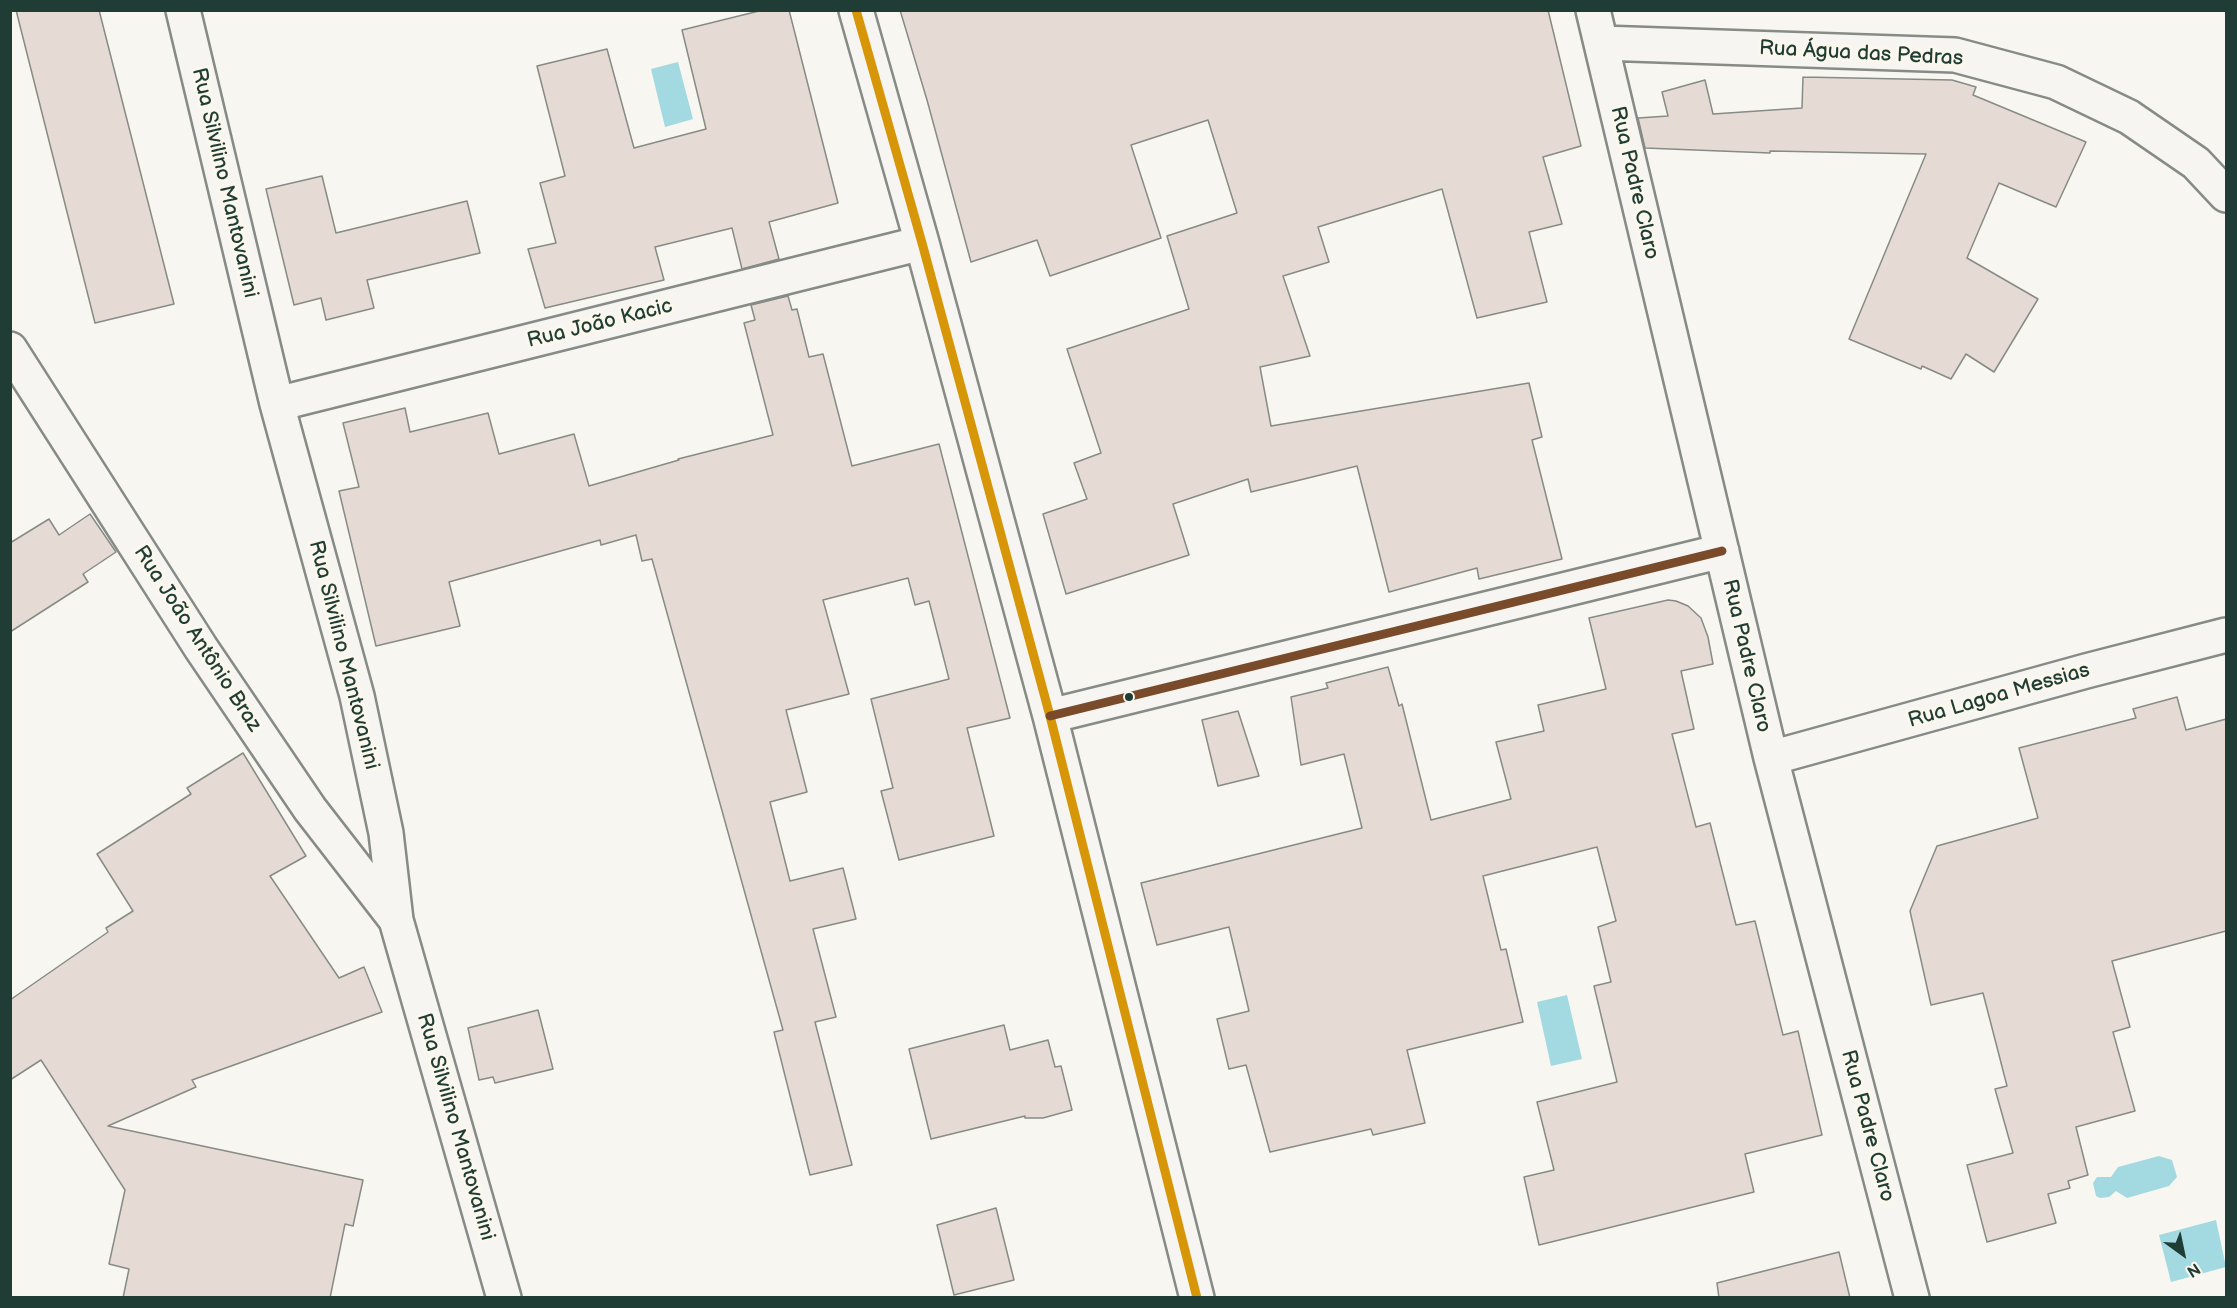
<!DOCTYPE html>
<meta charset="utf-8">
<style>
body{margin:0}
#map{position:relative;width:2237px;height:1308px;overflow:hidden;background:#f8f6f0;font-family:"Balsamiq Sans",sans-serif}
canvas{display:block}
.frame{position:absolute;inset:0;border:12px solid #1f3d34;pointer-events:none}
.north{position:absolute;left:2153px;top:1224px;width:60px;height:60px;-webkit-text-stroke:4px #fbf7ec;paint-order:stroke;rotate:147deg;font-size:16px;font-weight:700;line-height:24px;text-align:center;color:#1f3d34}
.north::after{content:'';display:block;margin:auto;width:21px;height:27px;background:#1f3d34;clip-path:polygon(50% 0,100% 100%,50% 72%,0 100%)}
</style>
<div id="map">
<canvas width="2237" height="1308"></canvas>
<div class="frame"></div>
<div class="north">N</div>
</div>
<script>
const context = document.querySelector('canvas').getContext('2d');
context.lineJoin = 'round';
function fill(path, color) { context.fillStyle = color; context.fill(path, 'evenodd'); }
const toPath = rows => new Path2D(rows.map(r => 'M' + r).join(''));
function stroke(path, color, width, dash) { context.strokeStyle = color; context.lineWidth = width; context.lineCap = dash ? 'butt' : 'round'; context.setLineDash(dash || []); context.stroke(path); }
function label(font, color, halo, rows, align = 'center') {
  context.font = font + ' "Balsamiq Sans",sans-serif'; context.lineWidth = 6; context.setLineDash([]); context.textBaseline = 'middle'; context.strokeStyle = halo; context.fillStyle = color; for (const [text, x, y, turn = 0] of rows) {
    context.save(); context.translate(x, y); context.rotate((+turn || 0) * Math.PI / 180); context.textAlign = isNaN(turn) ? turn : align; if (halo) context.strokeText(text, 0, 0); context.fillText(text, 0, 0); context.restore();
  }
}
const water = toPath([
 [678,62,693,119,665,127,651,69],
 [1567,995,1582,1059,1551,1066,1537,1002],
 [2159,1156,2172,1160,2177,1177,2169,1186,2127,1198,2116,1191,2109,1197,2100,1198,2096,1196,2093,1183,2097,1177,2111,1177,2118,1167],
 [2216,1220,2226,1267,2171,1282,2159,1235]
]);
const building = toPath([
 [16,10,99,10,174,304,95,323,16,10],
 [763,10,789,10,838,203,769,222,779,259,742,269,732,228,655,247,664,280,545,308,528,249,556,243,540,183,565,176,537,66,607,49,634,148,706,129,682,30,763,10],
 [900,10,1548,10,1581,146,1543,157,1562,224,1529,232,1547,302,1477,318,1442,189,1318,227,1329,262,1283,276,1310,356,1260,367,1271,426,1529,383,1542,437,1532,440,1562,559,1479,579,1477,568,1389,592,1357,466,1251,492,1248,479,1173,504,1189,555,1066,594,1043,514,1087,499,1074,463,1101,453,1067,349,1189,309,1167,236,1237,213,1208,120,1131,145,1161,238,1050,276,1037,240,971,262,927,100,900,10],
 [1803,77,1952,80,1976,87,1973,95,2086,142,2056,207,1999,183,1967,258,2038,299,1994,372,1966,354,1951,379,1922,366,1921,369,1849,339,1926,154,1770,151,1770,153,1645,148,1638,118,1668,116,1662,92,1705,80,1713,114,1802,108,1803,77],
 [322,176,336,233,467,201,480,253,367,280,374,308,326,320,321,298,294,305,266,189,322,176],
 [788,296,792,310,797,309,809,357,823,354,852,466,939,444,1010,718,967,728,994,836,899,860,881,791,893,788,871,699,949,679,929,601,915,605,908,578,823,600,849,694,786,710,807,792,770,802,790,881,843,868,856,919,813,929,836,1017,815,1022,852,1165,810,1175,774,1032,783,1030,652,559,642,561,636,535,601,545,600,540,449,582,460,626,376,646,339,491,359,487,343,423,405,408,410,432,488,413,499,454,574,434,589,486,679,460,678,459,773,435,744,323,755,320,751,305,788,296],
 [90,514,116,552,83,574,88,582,10,632,10,543,49,519,59,535,90,514],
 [1668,600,1676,601,1688,606,1701,618,1708,637,1713,664,1681,671,1694,729,1672,734,1696,827,1710,823,1736,925,1755,921,1783,1035,1798,1031,1822,1135,1745,1154,1754,1192,1539,1245,1524,1177,1554,1170,1537,1102,1617,1082,1594,986,1611,982,1598,927,1616,921,1597,847,1483,876,1501,950,1506,949,1523,1022,1407,1050,1425,1123,1373,1135,1371,1129,1270,1152,1246,1065,1229,1069,1217,1019,1249,1011,1229,927,1157,945,1141,883,1362,828,1344,754,1301,765,1291,697,1328,688,1326,683,1388,667,1399,706,1402,704,1431,820,1511,799,1496,742,1544,731,1538,705,1606,689,1589,618,1668,600],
 [2177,697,2186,730,2226,719,2226,931,2112,961,2130,1027,2113,1032,2135,1111,2076,1127,2088,1175,2068,1181,2070,1188,2048,1194,2056,1223,1987,1242,1967,1165,2013,1153,1995,1089,2007,1086,1983,993,1931,1005,1910,911,1937,846,2038,818,2019,748,2136,718,2133,709,2177,697],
 [1238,711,1259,776,1218,786,1202,720,1238,711],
 [243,753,306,856,270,876,339,978,364,967,382,1012,192,1080,196,1087,108,1126,363,1180,353,1226,345,1224,330,1298,123,1298,129,1269,109,1264,125,1190,41,1060,10,1080,10,1000,108,932,106,928,133,911,97,854,191,794,187,788,243,753],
 [538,1010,553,1069,495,1083,493,1077,479,1080,468,1028,538,1010],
 [1004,1025,1010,1050,1048,1040,1055,1067,1061,1066,1072,1110,1043,1118,1025,1118,1025,1116,931,1139,909,1049,1004,1025],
 [996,1208,1014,1280,954,1295,937,1225,996,1208],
 [1839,1252,1850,1298,1719,1298,1717,1283,1839,1252]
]);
const street = toPath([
 [183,10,277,404,357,696,386,833,396,920,504,1298],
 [856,10,922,243,1050,716,1197,1298],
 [1593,10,1771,758,1912,1298],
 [1601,43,1955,55,2056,82,2129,117,2196,163,2226,195],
 [10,349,201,648,310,809,396,920],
 [277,404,922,243],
 [1050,716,1722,551],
 [1771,758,2086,671,2226,635]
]);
const bus1 = toPath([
 [856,10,922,243,1050,716,1197,1298]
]);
const bus2 = toPath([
 [1050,716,1722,551]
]);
const markers = [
 [1129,697,5,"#1f3d34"]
];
const streetNames = [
 ["Rua Água das Pedras",1861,54,3],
 ["Rua Silvilino Mantovanini",224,183,77],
 ["Rua Padre Claro",1634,183,77],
 ["Rua João Kacic",600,324,-14],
 ["Rua João Antônio Braz",197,639,57],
 ["Rua Silvilino Mantovanini",343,655,76],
 ["Rua Padre Claro",1746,656,77],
 ["Rua Lagoa Messias",1999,696,-16],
 ["Rua Padre Claro",1867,1126,75],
 ["Rua Silvilino Mantovanini",455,1127,74]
];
fill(water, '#a3d9e1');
fill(building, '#e6dbd4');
stroke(building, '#868b86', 1.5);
stroke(street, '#868b86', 38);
stroke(street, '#f6f5f1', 33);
stroke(bus1, '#d79608', 9);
stroke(bus2, '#7a4b2a', 9);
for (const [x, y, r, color] of markers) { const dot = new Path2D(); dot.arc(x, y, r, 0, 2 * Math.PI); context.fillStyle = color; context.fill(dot); stroke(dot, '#fbf7ec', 2); }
label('21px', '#1f3d34', '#fbf7ec', streetNames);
</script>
